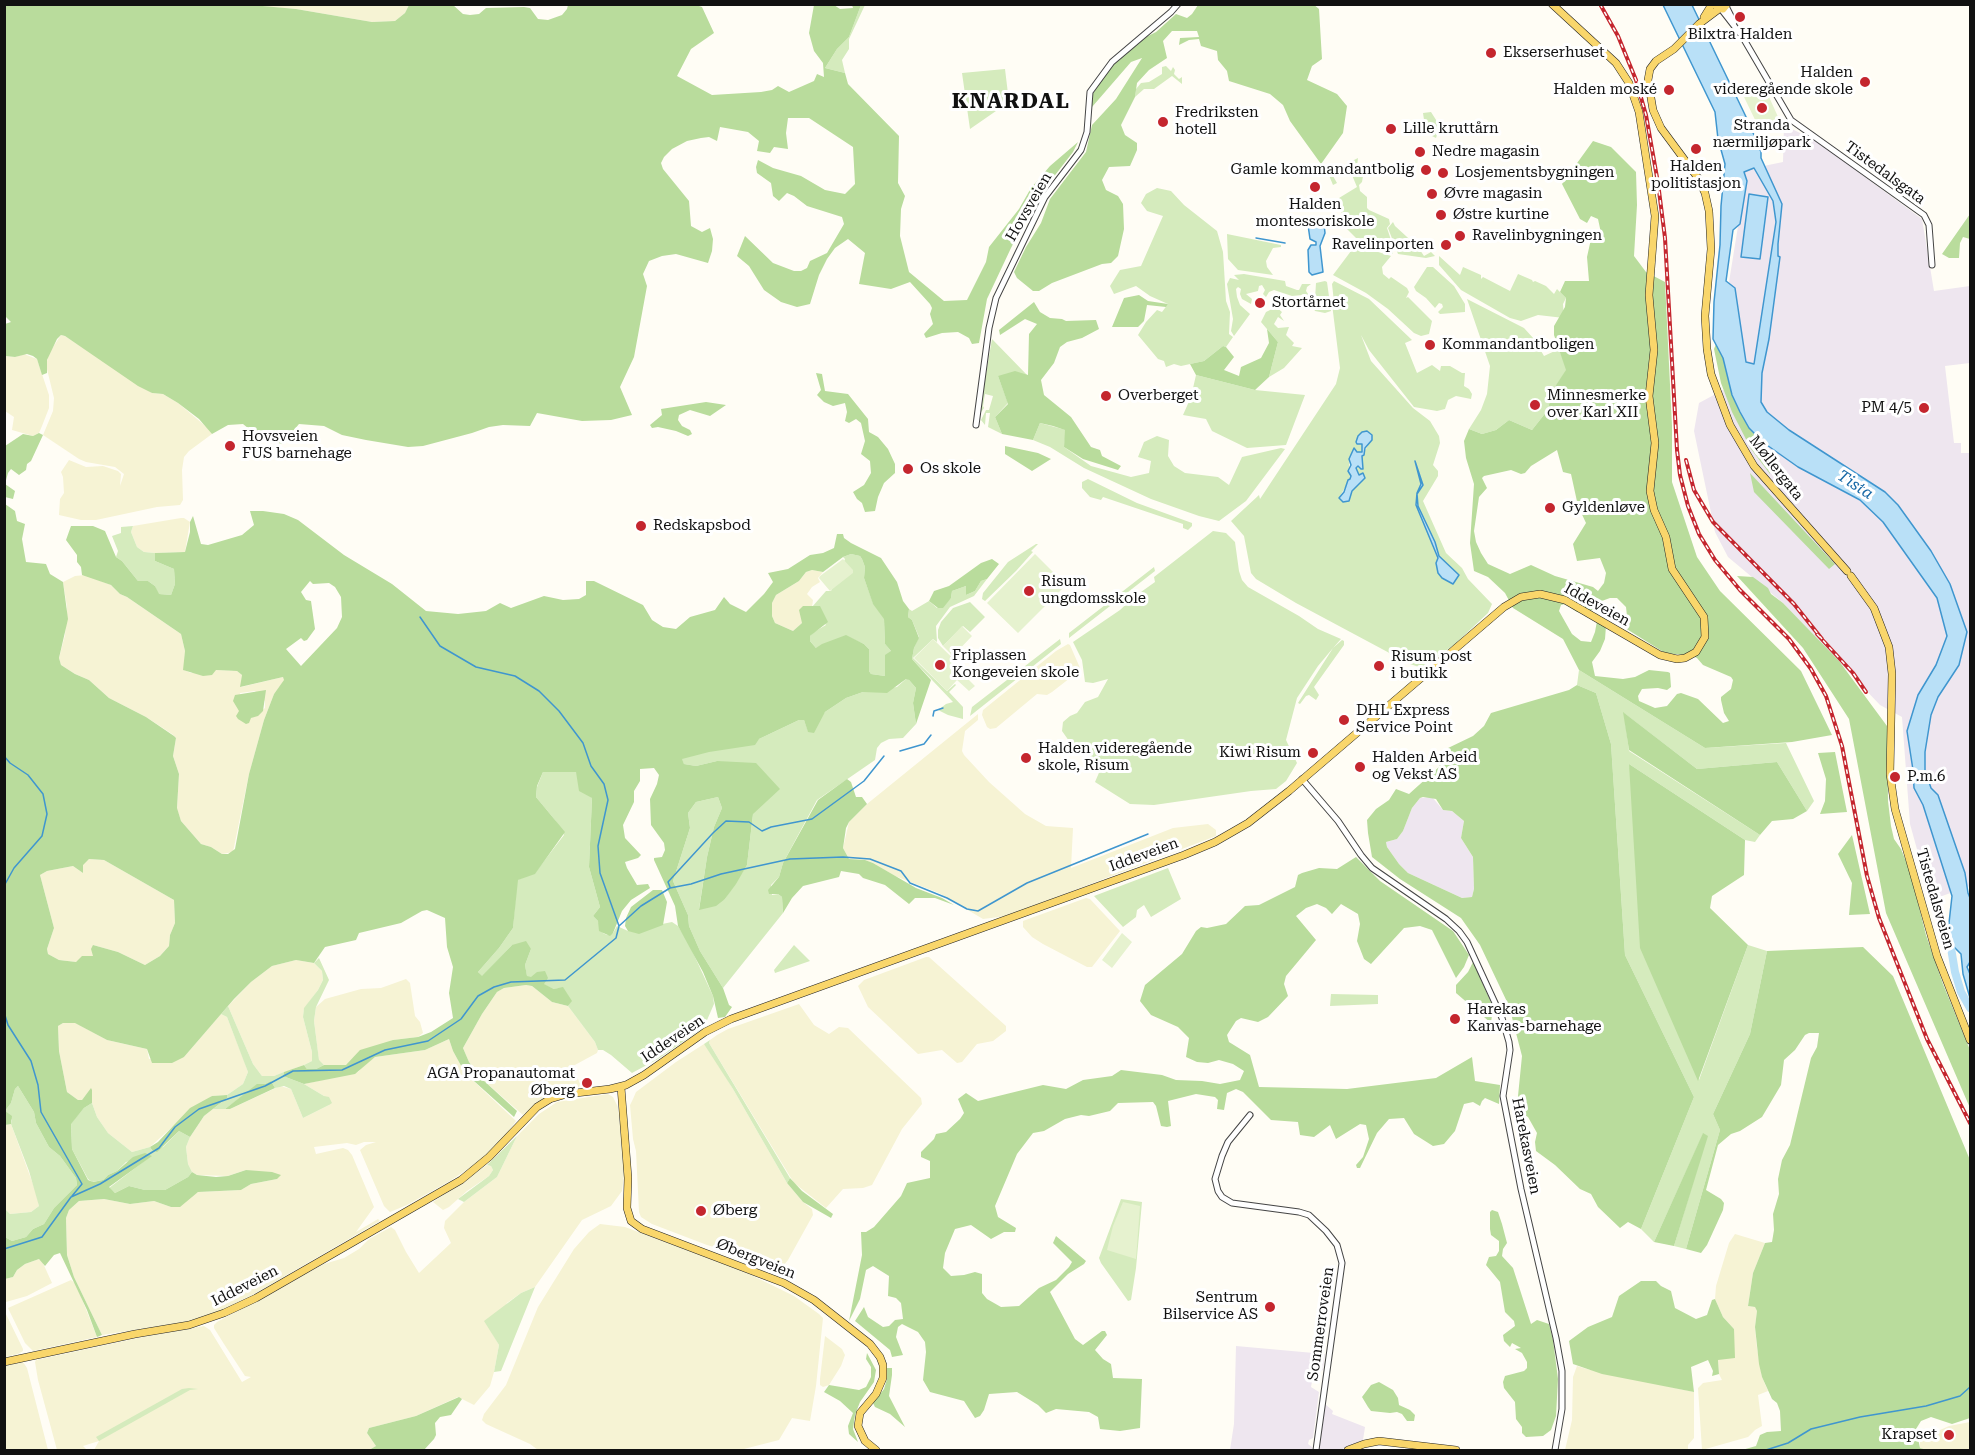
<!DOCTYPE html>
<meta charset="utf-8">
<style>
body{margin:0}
#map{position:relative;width:1975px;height:1455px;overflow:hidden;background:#fffdf5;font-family:"Roboto Serif",serif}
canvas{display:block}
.frame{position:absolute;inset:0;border:6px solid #111;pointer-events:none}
</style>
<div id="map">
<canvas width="1975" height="1455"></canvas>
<div class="frame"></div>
</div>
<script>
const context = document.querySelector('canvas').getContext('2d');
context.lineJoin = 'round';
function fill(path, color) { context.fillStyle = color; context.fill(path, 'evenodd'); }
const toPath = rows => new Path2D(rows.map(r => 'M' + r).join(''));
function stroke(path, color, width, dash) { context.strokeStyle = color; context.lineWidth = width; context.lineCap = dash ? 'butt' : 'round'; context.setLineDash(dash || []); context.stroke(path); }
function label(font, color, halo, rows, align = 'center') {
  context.font = font + ' "Roboto Serif",serif'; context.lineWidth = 6; context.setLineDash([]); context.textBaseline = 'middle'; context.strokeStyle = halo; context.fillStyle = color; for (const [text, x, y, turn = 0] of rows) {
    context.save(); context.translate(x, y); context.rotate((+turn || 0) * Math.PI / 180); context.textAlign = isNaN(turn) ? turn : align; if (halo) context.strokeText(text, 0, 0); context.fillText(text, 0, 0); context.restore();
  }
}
const industrial = toPath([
 [1784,125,1816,141,1922,219,1934,291,1970,286,1970,363,1945,366,1954,443,1961,443,1961,453,1970,453,1970,886,1931,900,1910,824,1902,717,1880,705,1783,603,1728,557,1715,532,1694,431,1699,403,1725,389,1743,360,1729,282,1745,183,1744,172,1754,168,1783,162],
 [1432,797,1443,810,1452,811,1464,821,1461,838,1473,857,1474,889,1472,897,1462,898,1408,873,1399,864,1387,847,1386,842,1397,839,1403,831,1412,808,1420,798],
 [1236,1346,1325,1354,1323,1370,1313,1376,1311,1387,1319,1392,1313,1438,1309,1440,1308,1444,1312,1447,1312,1450,1230,1450,1234,1424],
 [1324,1403,1333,1411,1332,1414,1365,1427,1363,1440,1340,1450,1319,1450]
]);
const farmland = toPath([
 [240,5,409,5,405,13,395,21,372,22,296,9],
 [61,335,65,336,152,393,163,394,178,403,209,429,212,434,189,451,184,457,182,470,183,500,180,505,157,507,96,520,81,520,59,515,60,499,64,493,63,477,61,472,69,460,86,467,103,466,118,471,121,474,120,486,124,474,115,467,86,462,79,459,43,435,53,411,54,398,46,365,49,353],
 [24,354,37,359,49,395,49,408,42,426,39,433,33,436,12,430,14,417,5,411,4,356,15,357],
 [181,518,184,518,190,522,185,552,155,553,144,552,137,547,131,532,133,526],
 [812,570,823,572,818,578,820,582,812,587,807,594,813,600,812,607,803,606,802,623,793,631,775,623,772,616,772,603,776,595,799,581,806,572],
 [85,575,111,585,120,594,127,597,181,634,185,651,184,670,191,673,216,670,237,671,242,675,241,687,283,677,285,680,274,694,264,720,249,774,233,852,222,854,211,847,201,844,181,821,177,809,179,774,173,756,176,738,172,734,146,717,109,698,89,680,75,674,61,665,59,658,65,635,67,607,63,582,75,576],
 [255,691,265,701,265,708,251,718,239,711,240,693],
 [1068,644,1070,645,1080,668,1079,671,1052,692,1047,695,1037,694,996,728,990,729,987,727,982,715,983,710,1056,651],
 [978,714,978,720,965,731,962,751,964,755,989,782,1025,814,1046,826,1073,828,1071,868,1173,828,1208,824,1216,830,1216,836,1007,916,983,919,939,893,895,876,873,863,865,860,849,859,843,848,849,822,867,804],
 [89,859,104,860,174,900,175,923,170,935,169,946,160,956,145,965,118,952,93,945,93,956,76,962,59,960,48,954,47,949,54,928,40,875,47,871,73,866,83,873,82,865],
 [1086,898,1090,899,1120,931,1092,967,1087,967,1043,944,1032,937,1023,927,1023,921],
 [926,957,929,957,1006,1026,1006,1031,993,1041,977,1044,962,1062,957,1063,942,1050,918,1054,868,1007,858,986,864,980],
 [296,960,314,963,322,971,323,980,318,990,304,1009,303,1017,312,1052,312,1061,304,1065,274,1076,262,1076,253,1064,228,1006,251,982,272,966],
 [406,979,410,983,415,1016,420,1022,423,1033,418,1037,393,1040,346,1065,324,1065,319,1061,314,1021,316,1007,325,999,361,989,381,988],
 [526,985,532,986,552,1002,568,1006,595,1042,598,1050,597,1053,573,1066,580,1084,579,1087,554,1092,547,1095,523,1115,482,1079,469,1062,463,1048,482,1014,497,992,504,988],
 [799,1004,814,1025,829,1034,839,1027,848,1028,921,1098,922,1104,902,1129,872,1185,863,1188,843,1189,826,1208,794,1183,709,1043,710,1040,717,1035,728,1029],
 [221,1014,227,1017,245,1063,248,1072,243,1084,227,1095,212,1096,172,1127,150,1147,132,1152,108,1133,97,1117,92,1103,91,1089,82,1100,78,1100,67,1092,59,1051,58,1026,63,1023,74,1022,107,1040,147,1049,149,1059,184,1057],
 [449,1039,453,1051,465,1073,516,1121,508,1132,481,1160,450,1181,407,1205,390,1212,384,1206,360,1150,366,1145,376,1142,364,1142,356,1145,347,1143,314,1147,316,1154,343,1148,348,1150,352,1155,374,1207,356,1232,378,1219,380,1221,254,1294,215,1313,186,1322,102,1335,74,1277,67,1255,66,1218,69,1210,79,1201,104,1199,130,1204,154,1201,171,1207,198,1192,241,1190,251,1184,277,1179,246,1170,228,1176,197,1175,192,1172,188,1164,186,1147,190,1137,204,1116,213,1109,230,1109,280,1086,291,1089,303,1118,329,1105,324,1096,304,1084,358,1072,363,1066,375,1057,425,1050],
 [704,1044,707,1045,733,1089,787,1183,803,1202,812,1209,813,1215,788,1260,779,1271,742,1255,707,1245,652,1224,641,1217,639,1212,636,1151,633,1139,630,1105,633,1099,636,1092,676,1062],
 [608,1094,613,1097,618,1107,625,1167,622,1191,611,1206,582,1220,535,1287,521,1293,507,1303,492,1333,499,1345,494,1372,490,1386,474,1405,458,1397,416,1416,369,1428,367,1433,376,1446,369,1450,94,1450,99,1441,83,1446,87,1450,57,1450,38,1380,35,1362,36,1360,138,1338,204,1326,210,1330,242,1382,251,1377,245,1376,224,1344,214,1328,214,1325,217,1322,324,1264,344,1258,359,1249,369,1239,391,1227,395,1230,406,1252,419,1273,451,1243,444,1228,445,1221,464,1202,497,1177,517,1136,539,1114,557,1102],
 [11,1124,37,1195,39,1206,31,1212,10,1214,6,1210,4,1125],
 [487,1165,491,1166,493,1170,489,1176,467,1191,449,1207,443,1210,433,1202],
 [600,1224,625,1227,743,1271,794,1296,819,1314,823,1318,816,1386,810,1421,792,1418,779,1440,740,1450,538,1450,530,1444,486,1424,482,1420,484,1414,506,1385,538,1307,574,1249,589,1232],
 [1735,1234,1765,1243,1753,1273,1748,1306,1755,1307,1757,1311,1755,1327,1757,1348,1762,1377,1768,1391,1758,1395,1762,1426,1755,1430,1748,1437,1702,1450,1698,1388,1703,1383,1722,1380,1719,1374,1718,1360,1734,1329,1723,1317,1715,1299,1716,1286,1729,1243],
 [39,1259,42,1261,52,1283,27,1296,6,1302,5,1279,13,1277,17,1270,25,1264],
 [71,1280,76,1284,97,1337,33,1351,25,1343,8,1308],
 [5,1312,23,1349,23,1351,18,1354,5,1357],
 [825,1336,842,1349,845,1355,841,1366,829,1385,823,1387,820,1385,820,1379],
 [23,1362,27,1368,48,1450,5,1450,5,1366],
 [1577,1366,1587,1369,1694,1392,1694,1438,1688,1445,1688,1450,1565,1450,1572,1420,1573,1377],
 [1970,1422,1970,1450,1927,1450,1920,1448,1920,1439,1949,1426]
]);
const green = toPath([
 [861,5,865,5,849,39,849,49,842,60,845,73,825,68,837,49,849,37],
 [1166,66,1171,71,1173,67,1175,70,1174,74,1179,79,1182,77,1182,84,1172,76,1154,89,1144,89,1135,97,1136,89,1141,83,1149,82,1162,74,1162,67],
 [1005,69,1009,102,970,129,962,73],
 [1431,112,1438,123,1468,125,1455,131,1439,129,1436,138,1426,133,1423,113],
 [1358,158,1357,166,1363,176,1362,182,1359,185,1360,191,1367,197,1367,208,1369,210,1389,219,1390,224,1387,228,1392,243,1393,254,1362,244,1345,227,1343,222,1339,198,1357,187,1349,168,1342,171,1341,169,1338,170,1340,173,1333,176,1337,183,1333,185,1328,173],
 [1157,188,1171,191,1184,205,1217,231,1223,252,1226,301,1230,312,1229,334,1233,337,1226,347,1223,346,1204,361,1181,366,1174,364,1166,367,1164,361,1158,359,1138,335,1146,322,1157,310,1162,312,1168,304,1150,296,1136,286,1114,294,1110,286,1120,270,1141,266,1163,216,1147,211,1141,203,1146,194],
 [1393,222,1395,226,1418,247,1424,256,1431,252,1435,256,1426,258,1398,254,1388,228],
 [1227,234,1281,245,1281,247,1273,248,1266,261,1267,267,1273,275,1238,270,1228,259],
 [1359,246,1391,256,1382,267,1383,274,1389,279,1391,277,1407,288,1409,292,1406,298,1408,297,1432,321,1429,334,1421,336,1414,333,1388,309,1366,293,1333,275,1351,251],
 [1439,256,1460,275,1463,267,1481,275,1481,279,1483,277,1510,291,1518,274,1532,280,1533,282,1535,281,1546,286,1554,294,1557,289,1566,298,1563,304,1564,318,1538,315,1521,321,1510,318,1461,290,1439,265],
 [1427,267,1433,267,1454,286,1465,304,1465,312,1440,314,1438,312,1443,307,1442,304,1439,303,1435,308,1426,298,1416,291,1414,287],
 [1244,274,1285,281,1286,286,1297,290,1299,290,1302,284,1311,284,1307,287,1306,291,1312,300,1315,299,1316,283,1325,281,1327,282,1331,311,1325,313,1315,311,1309,299,1302,295,1292,296,1274,290,1269,292,1266,297,1263,294,1265,290,1262,285,1259,286,1258,291,1246,294,1252,299,1251,304,1242,299,1240,294,1241,289,1238,287,1236,289,1237,297,1240,305,1250,314,1234,336,1231,331,1233,319,1227,284,1230,278,1239,280,1234,275],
 [1334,281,1369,299,1412,340,1405,343,1417,373,1432,365,1440,371,1441,366,1450,366,1462,373,1465,373,1464,386,1469,389,1472,394,1471,399,1456,396,1448,400,1445,409,1437,411,1414,407,1369,350,1361,335,1371,361,1413,408,1430,421,1439,436,1440,443,1433,465,1438,471,1438,476,1423,501,1446,553,1462,568,1468,579,1492,604,1488,613,1455,644,1422,668,1410,664,1296,603,1256,579,1251,573,1244,536,1231,521,1259,495,1260,499,1336,384,1340,368,1332,304,1334,302,1332,284],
 [1367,431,1372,436,1371,440,1362,456,1360,467,1356,468,1359,475,1362,473,1365,478,1352,491,1349,498,1340,496,1350,479,1349,459,1354,448,1359,453,1362,452,1362,444,1360,443,1358,436,1362,432],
 [1467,299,1524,328,1534,339,1544,356,1559,349,1567,370,1554,388,1547,411,1532,430,1509,420,1496,430,1482,434,1469,429,1481,410,1487,394,1490,366],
 [1276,307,1282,312,1280,315,1284,321,1278,317,1274,324,1278,328,1289,327,1286,335,1294,343,1292,346,1302,348,1284,368,1269,377,1278,342,1261,322,1266,312],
 [992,339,1028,376,998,376,1008,403,995,417,1002,434,988,427,990,413,986,413,985,425,981,420,986,410,989,410,993,396,985,394,983,406,984,408,979,415],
 [1196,375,1255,390,1305,395,1286,445,1247,448,1212,431,1206,419,1183,415,1191,397],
 [1040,423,1066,430,1064,447,1091,466,1131,477,1149,473,1151,461,1138,457,1144,442,1157,436,1169,440,1168,456,1174,466,1185,473,1218,477,1229,485,1242,457,1281,448,1285,449,1246,501,1219,521,1199,516,1151,499,1084,468,1050,447,1033,440],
 [1088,479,1137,503,1192,523,1192,526,1188,530,1183,528,1183,524,1103,497,1101,500,1090,497,1082,488,1082,482],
 [133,526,131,532,137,547,144,552,155,553,155,561,174,569,175,584,171,595,158,594,155,586,148,581,138,581,122,561,116,557,118,551,112,536,121,533,121,527],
 [1213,531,1226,533,1235,542,1239,571,1242,580,1248,587,1299,616,1318,629,1341,639,1333,648,1342,640,1344,641,1344,645,1314,687,1319,695,1316,700,1309,695,1306,696,1300,704,1298,703,1333,648,1318,666,1297,698,1286,740,1297,763,1286,781,1276,789,1251,791,1154,805,1130,804,1095,782,1101,768,1097,764,1087,762,1081,751,1074,748,1062,731,1063,722,1070,716,1077,713,1085,702,1098,697,1108,679,1093,683,1085,682,1082,660,1073,642,1120,610,1134,597,1155,582,1154,577],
 [1036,544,1038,544,1031,551,1033,552,1016,571,985,601,982,599,983,593,1008,562],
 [851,554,860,556,862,559,865,567,864,578,873,603,884,618,885,644,891,651,885,676,871,674,869,671,869,649,864,644,846,636,817,649,810,641,810,636,814,632,826,625,812,607,826,591,831,591,845,559,843,557],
 [1154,567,1155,571,1069,638,1069,633],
 [987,579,974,596,950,607,936,626,937,642,933,639,913,658,947,691,955,684,956,685,949,692,963,707,963,719,948,715,938,710,946,704,953,702,912,659,914,648,919,637,912,620,908,617,909,609,912,611,929,601,937,608,951,598,952,591,966,586,966,595,975,591,981,581],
 [970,602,985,617,970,632,963,626,943,646,938,638,938,630,941,622,953,608],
 [1060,639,1061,644,970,716,972,707],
 [1579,670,1705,748,1786,743,1814,801,1807,811,1777,762,1697,769,1624,713,1629,751,1760,835,1755,842,1745,840,1629,764,1699,1080,1748,945,1767,951,1750,1034,1713,1114,1720,1130,1686,1249,1674,1246,1707,1136,1703,1134,1654,1242,1641,1229,1694,1097,1625,955,1611,744,1596,693,1577,685],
 [906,679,908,679,916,688,913,703,916,724,903,738,889,739,881,743,877,748,875,760,817,800,783,863,779,877,771,885,772,895,778,894,782,897,783,913,723,988,700,951,689,926,688,915,673,881,690,828,688,813,696,802,718,797,722,808,714,827,707,857,699,909,725,899,747,865,753,814,717,761,696,766,684,764,681,758,759,739,799,720,804,720,808,731,825,712,846,698,863,692,897,687],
 [543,772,576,772,592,798,589,867,600,907,593,916,598,921,603,933,607,935,613,933,617,926,628,931,672,922,678,926,688,942,713,996,714,1004,704,1027,658,1059,632,1073,611,1055,603,1050,598,1050,595,1042,568,1006,571,1001,563,988,554,989,527,977,525,965,531,949,512,945,482,977,478,972,499,948,513,928,517,880,535,873,564,835,555,820,536,797,537,787],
 [1168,868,1181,899,1151,917,1144,905,1137,910,1136,917,1123,927,1094,896],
 [794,945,810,961,775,973,774,970],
 [319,958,329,980,316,1007,314,1021,319,1060,324,1065,316,1069,307,1069,304,1065,312,1061,312,1052,303,1017,304,1008,318,990,323,980,322,971,314,963],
 [1331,994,1378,995,1378,1004,1330,1006],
 [228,1006,253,1064,262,1076,274,1076,284,1072,283,1076,304,1084,324,1096,329,1097,332,1103,329,1105,303,1118,291,1089,284,1086,275,1088,271,1081,265,1084,257,1085,225,1109,213,1109,227,1098,227,1095,243,1084,248,1072,227,1017,221,1014],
 [710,1040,709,1043,790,1178,787,1183,733,1089,704,1044],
 [18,1086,34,1112,36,1123,49,1147,60,1156,76,1178,77,1185,54,1208,44,1224,33,1229,26,1237,12,1241,5,1237,5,1201,6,1210,10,1214,31,1212,39,1206,29,1171,11,1124,12,1120,5,1111,11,1103,15,1089],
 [92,1103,97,1117,108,1133,132,1152,150,1147,152,1150,163,1147,179,1131,190,1137,186,1147,188,1164,192,1172,188,1177,165,1190,145,1190,129,1186,115,1193,109,1188,151,1156,126,1162,117,1171,108,1175,103,1180,92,1182,88,1179,72,1149,71,1123,84,1108],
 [517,1136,497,1177,464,1202,458,1199,489,1176,493,1170,491,1166,487,1165],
 [1121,1199,1142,1202,1136,1268,1131,1300,1128,1301,1101,1263,1099,1258],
 [535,1287,501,1371,494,1372,499,1345,484,1321,521,1293],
 [189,1388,198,1389,190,1390,99,1441,96,1437,182,1389]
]);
const forest = toPath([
 [240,4,296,9,372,22,395,21,405,13,409,5,453,5,463,14,470,15,479,14,486,8,524,7,530,8,538,19,548,20,562,15,567,9,568,5,696,5,702,7,714,33,691,49,677,76,712,95,761,92,772,90,778,86,789,92,814,81,817,74,824,77,823,63,814,51,809,33,814,5,834,5,840,9,853,8,852,5,861,5,849,37,837,49,825,68,845,73,848,84,899,136,898,183,905,196,901,209,900,236,909,272,944,301,967,300,986,262,989,247,1019,209,1031,188,1050,166,1078,142,1073,152,1035,201,1011,248,987,299,979,343,972,344,969,338,958,332,942,333,926,338,924,334,933,324,930,314,932,308,930,304,910,282,891,289,859,284,865,253,848,239,835,248,827,259,819,275,810,304,797,307,781,302,764,290,749,266,737,256,745,236,773,263,794,271,801,271,807,268,810,261,827,253,844,224,842,217,807,206,794,196,787,193,779,201,773,196,771,183,757,173,756,167,758,160,773,168,801,176,825,190,845,194,855,184,853,147,809,118,788,118,786,133,788,149,774,147,770,153,757,151,759,141,748,132,720,127,717,141,709,137,701,138,687,141,672,149,664,157,661,163,663,169,689,201,691,226,702,232,710,228,713,239,712,251,708,263,676,254,662,256,649,261,643,274,647,286,634,357,620,387,632,415,611,420,582,421,537,413,530,426,503,425,489,427,472,433,423,446,408,447,366,440,342,435,324,426,299,424,282,444,259,437,243,424,228,425,212,434,199,419,178,403,163,394,152,393,138,386,65,336,61,335,57,339,47,360,47,373,42,375,37,359,33,356,27,354,15,357,5,356,5,324,11,322,4,315,5,5],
 [1313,4,1319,9,1322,59,1312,66,1307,80,1337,94,1347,106,1343,133,1321,164,1290,121,1283,105,1270,94,1229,81,1227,71,1218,60,1217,51,1201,46,1199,39,1189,40,1179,45,1180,38,1199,37,1197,31,1172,31,1163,41,1167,58,1149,70,1137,83,1135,97,1121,125,1125,135,1137,143,1137,150,1130,166,1109,167,1102,180,1106,190,1118,196,1123,204,1124,229,1118,256,1111,263,1102,264,1052,283,1039,291,1033,291,1017,278,1014,272,1026,247,1041,223,1050,199,1086,152,1092,125,1116,99,1142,58,1131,62,1092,107,1092,95,1107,71,1140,40,1156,32,1176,14,1187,18,1192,14,1198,5],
 [1593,141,1611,147,1636,172,1637,205,1634,256,1646,272,1665,282,1672,426,1672,482,1697,557,1720,591,1801,671,1832,735,1792,742,1705,748,1579,670,1563,639,1513,608,1505,593,1488,577,1474,571,1470,543,1474,484,1466,458,1464,441,1469,429,1482,434,1496,430,1509,420,1532,430,1547,411,1554,388,1566,370,1554,335,1554,326,1565,307,1566,298,1560,292,1565,281,1589,281,1587,257,1591,239,1601,233,1598,219,1591,216,1587,223,1580,219,1562,184],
 [1557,450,1563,472,1571,474,1578,506,1586,523,1573,544,1577,561,1600,558,1606,573,1604,583,1598,591,1593,587,1555,576,1531,565,1510,574,1488,564,1481,553,1476,542,1474,531,1479,497,1487,488,1482,478,1484,476,1511,470,1521,474,1525,473,1531,466],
 [1610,598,1617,598,1626,607,1627,616,1625,628,1665,653,1693,656,1697,658,1703,665,1731,677,1733,680,1731,689,1721,697,1721,700,1724,713,1729,721,1723,723,1698,699,1681,693,1677,694,1667,706,1655,708,1639,701,1638,696,1642,689,1658,688,1667,690,1671,687,1670,673,1668,672,1649,670,1635,677,1623,679,1595,676,1592,662,1600,651,1605,639,1606,626,1597,621,1595,632,1591,642,1581,641,1572,634,1559,611,1561,605,1565,604,1577,612,1585,613,1596,608,1599,602],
 [1970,214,1970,239,1963,237,1960,243,1959,258,1949,258,1942,254],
 [1139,295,1148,301,1168,304,1166,307,1147,305,1144,321,1138,327,1112,327,1124,298],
 [1034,302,1040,312,1050,318,1062,319,1066,321,1096,320,1099,329,1082,338,1067,342,1060,347,1054,363,1041,380,1044,395,1071,417,1091,447,1100,450,1102,456,1121,466,1118,470,1083,459,1064,447,1065,430,1053,426,1040,423,1033,440,1002,434,995,417,1008,404,998,376,1015,371,1028,375,1029,334,1037,324,1025,319,1000,335,999,330],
 [1267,329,1278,342,1269,377,1255,390,1196,375,1190,364,1204,361,1223,346,1226,347,1234,357,1224,370,1239,376,1241,367,1261,358,1269,343],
 [1716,344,1723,358,1733,395,1749,428,1755,435,1753,438,1763,444,1766,450,1778,459,1771,458,1770,474,1751,449,1732,412,1721,383,1714,349],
 [816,373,822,374,825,391,848,394,868,419,869,432,878,437,888,449,895,464,895,473,884,483,878,497,875,511,865,512,862,503,857,499,853,492,864,485,871,473,870,461,861,454,865,441,861,423,856,419,849,423,845,421,847,412,845,403,833,406,824,402,817,395,821,390],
 [706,402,726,405,710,416,690,410,679,415,678,420,682,426,690,430,692,434,688,436,676,431,658,427,652,428,650,425,662,415,661,409],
 [39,433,43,435,31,461,27,464,26,470,19,475,11,469,8,473,5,484,15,491,13,499,5,497,5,446,23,434,33,436],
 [1005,446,1038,453,1051,459,1032,471,1005,454],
 [1750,473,1835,564,1829,569,1754,492],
 [5,504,15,511,17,521,25,524,22,539,26,562,46,564,50,574,63,582,68,619,59,658,61,665,75,674,89,680,109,698,146,717,174,736,176,738,173,756,179,774,177,808,181,821,201,844,211,847,222,854,228,854,235,849,249,774,264,720,274,694,284,680,283,677,240,687,242,675,237,671,216,670,212,675,203,676,183,670,185,651,181,634,127,597,120,594,111,585,82,575,81,567,77,562,77,555,66,540,71,526,93,526,105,531,116,557,122,561,138,581,148,581,155,586,159,594,171,595,175,584,174,569,155,561,155,553,185,552,190,532,190,522,193,516,201,544,208,545,242,535,254,525,250,511,263,511,284,514,298,520,344,555,392,584,426,611,458,614,486,611,500,603,511,608,544,596,563,600,579,599,586,595,586,581,594,581,643,605,652,620,663,627,676,629,690,617,715,610,724,597,730,604,746,612,764,594,773,582,768,573,788,569,810,555,823,553,834,548,837,534,843,534,844,538,851,543,881,558,897,582,903,601,909,609,908,617,912,620,919,638,914,648,912,659,931,680,916,724,913,703,916,688,909,680,906,679,887,693,863,692,846,698,825,712,814,733,808,732,804,720,799,720,759,739,755,745,709,752,682,759,684,764,696,766,717,761,756,763,780,789,753,814,747,865,736,884,725,899,716,906,699,910,707,857,714,827,722,808,718,797,696,802,688,813,690,828,673,881,688,915,689,926,700,951,723,988,729,1005,732,1007,725,1017,718,1018,713,996,703,972,678,926,675,906,654,860,654,858,662,857,665,850,664,843,651,825,650,799,657,784,659,775,654,768,640,769,640,781,634,791,634,802,623,825,625,838,641,855,638,858,625,862,627,868,637,885,648,884,650,888,631,900,622,911,613,933,610,936,599,931,598,921,593,916,600,907,589,867,592,798,579,791,576,772,543,772,537,786,536,797,565,832,535,874,518,880,513,928,499,948,478,972,482,976,512,945,526,941,531,949,525,965,527,976,531,977,537,972,545,971,548,978,544,984,554,989,563,987,572,1001,568,1006,552,1002,532,986,526,985,504,988,497,992,482,1014,463,1048,469,1062,482,1079,517,1111,514,1117,465,1073,453,1051,449,1039,425,1050,375,1057,355,1074,304,1084,283,1076,284,1072,304,1065,307,1069,316,1069,324,1065,346,1065,360,1050,393,1040,418,1037,431,1032,453,1018,449,993,453,967,447,947,445,918,427,910,422,911,401,923,359,933,356,940,325,947,314,963,296,960,272,966,251,982,234,999,184,1057,172,1063,152,1063,147,1049,107,1040,75,1023,63,1023,58,1026,59,1051,67,1092,78,1100,82,1100,91,1088,92,1090,92,1103,84,1108,71,1124,72,1149,88,1180,93,1182,103,1180,108,1175,117,1171,133,1157,145,1153,152,1156,109,1187,115,1193,129,1186,145,1190,165,1190,188,1177,192,1172,197,1175,216,1177,228,1176,246,1170,272,1172,281,1175,277,1179,251,1184,241,1190,198,1192,180,1207,171,1207,154,1201,130,1204,104,1199,79,1201,69,1210,66,1218,67,1255,74,1277,102,1335,97,1337,87,1310,60,1253,54,1255,45,1266,39,1259,25,1264,17,1270,13,1277,5,1279,5,1237,12,1241,26,1237,33,1229,44,1224,54,1208,77,1185,76,1178,60,1156,49,1147,36,1123,34,1112,18,1086,15,1089,11,1103,5,1111,12,1116,11,1124,5,1125],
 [851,554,860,556,862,559,865,567,864,578,873,604,884,619,885,644,891,651,885,655,885,676,871,674,869,671,869,649,864,644,846,635,822,644,816,648,810,641,810,636,828,622,820,606,803,606,799,610,802,623,793,631,775,623,772,616,772,603,776,595,799,581,806,572,812,570,823,572,843,557],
 [310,581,313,584,329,583,335,587,341,597,342,617,337,628,301,666,286,649,301,638,304,641,307,640,315,629,311,601,306,600,301,592],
 [89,859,104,860,174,900,175,923,170,935,169,946,160,956,145,965,118,952,93,945,91,949,93,956,82,956,76,962,59,960,48,954,47,949,54,928,40,875,47,871,73,866,83,873,83,865],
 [992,559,999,564,987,579,981,581,975,591,966,595,966,586,952,591,951,598,943,608,938,608,929,601,934,591,949,586,981,563],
 [1737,576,1753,577,1768,588,1771,594,1783,603,1839,661,1887,726,1888,801,1891,826,1894,839,1901,849,1910,871,1926,935,1943,984,1970,1050,1970,1108,1886,913,1849,719,1803,648],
 [1577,685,1596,693,1611,744,1625,955,1694,1097,1641,1229,1628,1222,1620,1228,1598,1207,1591,1194,1580,1189,1555,1165,1536,1151,1535,1142,1537,1133,1528,1117,1520,1113,1515,1115,1514,1110,1517,1106,1522,1056,1509,1006,1480,945,1461,918,1400,879,1372,857,1368,833,1367,820,1376,809,1389,800,1396,789,1409,794,1439,767,1446,749,1473,736,1484,726,1491,713,1569,690],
 [1423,797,1436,799,1443,810,1452,811,1464,821,1461,838,1473,857,1474,889,1472,897,1462,898,1408,873,1399,864,1387,847,1386,842,1397,839,1403,831,1412,808,1420,798],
 [266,690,263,711,258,716,251,718,249,723,246,724,238,719,236,716,239,711,233,701,235,695],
 [1623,712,1697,769,1777,762,1807,811,1793,819,1772,821,1760,835,1629,750],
 [1835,752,1847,812,1820,814,1825,801,1826,779,1818,753],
 [1629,764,1745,840,1744,875,1712,896,1710,908,1748,945,1698,1081,1640,948],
 [847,779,851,782,856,797,862,797,867,804,849,822,846,828,843,848,849,859,865,860,873,863,916,888,942,898,954,905,935,898,915,898,909,904,885,885,863,878,859,874,841,871,839,877,803,886,792,898,783,913,782,897,778,894,769,894,768,890,779,877,783,863,818,800],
 [1852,835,1870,914,1849,915,1852,883,1838,854],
 [1356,857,1380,881,1453,931,1469,955,1464,967,1456,978,1432,930,1420,926,1404,928,1371,964,1364,959,1357,941,1360,924,1358,914,1341,904,1332,914,1326,908,1317,904,1306,908,1296,916,1316,940,1286,976,1284,984,1288,996,1268,1017,1258,1022,1241,1018,1236,1021,1227,1035,1229,1042,1250,1055,1259,1087,1347,1089,1436,1078,1472,1057,1475,1081,1500,1085,1499,1104,1485,1098,1482,1101,1480,1106,1473,1102,1464,1104,1455,1131,1444,1144,1433,1146,1414,1134,1404,1118,1389,1119,1377,1133,1360,1168,1357,1168,1356,1165,1363,1157,1369,1139,1366,1125,1360,1124,1336,1139,1330,1125,1314,1137,1300,1135,1298,1122,1271,1120,1243,1092,1236,1089,1227,1093,1224,1110,1217,1109,1218,1100,1215,1097,1196,1094,1168,1101,1171,1126,1167,1127,1161,1126,1156,1106,1153,1102,1118,1103,1110,1111,1089,1116,1081,1115,1065,1119,1044,1131,1033,1133,1017,1154,995,1206,998,1217,1016,1228,1015,1232,1004,1232,991,1239,971,1225,955,1229,945,1253,943,1268,951,1276,964,1275,975,1272,982,1274,982,1293,987,1299,1001,1307,1019,1306,1039,1288,1056,1280,1069,1267,1072,1262,1053,1243,1056,1236,1086,1261,1084,1264,1068,1274,1050,1292,1075,1339,1083,1345,1102,1331,1105,1331,1107,1335,1095,1350,1103,1359,1111,1364,1113,1378,1142,1379,1140,1428,1120,1431,1100,1429,1098,1417,1089,1412,1056,1409,1046,1413,1038,1405,1017,1392,989,1394,984,1410,980,1416,975,1418,964,1401,930,1392,923,1380,926,1352,925,1342,918,1332,902,1324,898,1327,896,1337,903,1355,892,1357,890,1350,855,1321,864,1307,868,1317,883,1327,889,1326,895,1320,903,1319,901,1303,896,1298,888,1296,889,1276,873,1266,866,1270,860,1299,849,1321,862,1255,861,1232,866,1232,874,1227,901,1196,907,1183,930,1178,930,1161,921,1157,921,1152,934,1139,936,1134,946,1132,960,1119,964,1113,958,1099,966,1093,978,1101,1043,1085,1066,1089,1083,1080,1112,1076,1121,1070,1162,1075,1176,1080,1202,1081,1220,1084,1240,1080,1244,1071,1233,1064,1219,1060,1208,1063,1197,1062,1186,1057,1189,1038,1178,1027,1151,1015,1140,1001,1145,985,1182,954,1196,931,1201,927,1207,928,1226,924,1245,906,1259,905,1295,887,1298,875,1302,873,1319,868,1337,869],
 [653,890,662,890,667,902,663,925,639,934,628,931,625,926,626,918,631,907],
 [1863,947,1893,976,1970,1160,1970,1418,1952,1424,1931,1417,1921,1421,1916,1429,1920,1448,1927,1450,1742,1450,1756,1446,1760,1435,1767,1432,1781,1431,1780,1411,1777,1403,1772,1399,1762,1377,1759,1364,1755,1327,1757,1311,1755,1307,1748,1306,1753,1273,1765,1243,1772,1242,1774,1230,1773,1214,1779,1194,1778,1179,1782,1160,1790,1145,1811,1058,1817,1047,1819,1033,1809,1033,1805,1035,1795,1050,1784,1060,1781,1085,1762,1117,1740,1131,1731,1134,1718,1145,1706,1190,1721,1199,1724,1203,1723,1210,1707,1245,1701,1253,1686,1249,1720,1130,1713,1114,1750,1034,1767,951],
 [1473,962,1493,1007,1491,1023,1456,993,1456,985,1468,972],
 [271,1081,275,1088,230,1109,225,1109,257,1084,265,1084],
 [227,1095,227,1098,204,1116,190,1137,179,1131,157,1152,152,1150,150,1147,158,1142,190,1108,212,1096],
 [1703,1133,1708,1136,1674,1246,1654,1242],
 [790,1178,802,1191,833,1214,831,1218,803,1202,787,1183],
 [1492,1210,1498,1212,1502,1224,1507,1243,1503,1249,1502,1256,1513,1268,1531,1324,1537,1320,1549,1324,1553,1340,1558,1379,1556,1416,1551,1430,1543,1436,1526,1437,1522,1433,1522,1427,1516,1419,1515,1402,1504,1388,1503,1382,1505,1376,1524,1371,1527,1368,1527,1362,1522,1353,1515,1349,1521,1348,1512,1343,1510,1347,1504,1341,1503,1335,1515,1326,1514,1321,1505,1312,1500,1282,1486,1265,1489,1257,1496,1256,1499,1251,1499,1241,1491,1235,1490,1229,1490,1212],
 [1641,1281,1656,1281,1661,1286,1671,1291,1675,1308,1696,1319,1707,1315,1712,1300,1715,1299,1723,1317,1734,1329,1735,1358,1718,1360,1719,1374,1712,1376,1713,1371,1708,1360,1691,1367,1694,1392,1602,1374,1573,1364,1569,1341,1588,1327,1612,1317,1619,1296],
 [867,1353,876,1370,874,1382,860,1402,855,1415,853,1429,858,1442,849,1434,848,1426,853,1413,840,1401,824,1392,829,1385,859,1390,866,1387,871,1377,871,1367,866,1359],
 [887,1368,892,1368,892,1375,889,1396,905,1427,890,1414,875,1407,873,1403,884,1389,887,1379],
 [1379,1382,1393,1390,1398,1398,1399,1405,1410,1410,1415,1415,1414,1421,1407,1421,1402,1414,1397,1412,1390,1413,1371,1411,1368,1407,1362,1397,1371,1385],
 [459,1397,462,1399,451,1415,440,1417,435,1423,436,1435,434,1439,424,1450,369,1450,376,1446,367,1433,369,1428,416,1416]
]);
const pitch = toPath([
 [1765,88,1779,119,1759,128,1744,97],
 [1035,554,1066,585,1018,633,987,603],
 [843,559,853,570,853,573,830,591,819,578,820,576],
 [962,626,972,636,953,656,943,646],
 [933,639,966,671,963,674,975,686,969,691,957,680,947,691,914,658],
 [1122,933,1132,942,1112,968,1102,960],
 [1123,1202,1140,1206,1136,1259,1107,1250,1113,1226]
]);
const water = toPath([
 [1663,5,1692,5,1749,123,1761,152,1761,158,1782,204,1778,244,1778,256,1780,257,1769,339,1762,373,1761,402,1767,412,1789,430,1885,492,1898,505,1931,551,1950,584,1967,632,1959,665,1938,697,1931,715,1925,752,1925,770,1931,788,1938,795,1965,873,1968,893,1970,898,1970,962,1967,967,1970,974,1970,998,1963,974,1961,954,1954,947,1950,947,1947,941,1952,896,1923,805,1914,788,1913,770,1907,731,1918,695,1936,665,1947,636,1937,598,1883,522,1860,500,1798,467,1764,443,1749,428,1740,412,1732,395,1723,358,1713,339,1714,302,1720,245,1721,206,1725,164,1718,139,1715,112,1663,5],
 [1754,168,1773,201,1776,222,1754,364,1746,362,1735,288,1726,281,1733,230,1740,224,1747,181,1744,172,1754,168],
 [1749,194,1768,197,1760,259,1741,257,1749,194],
 [1321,220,1324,224,1325,233,1320,246,1323,272,1312,275,1309,272,1308,250,1311,245,1316,245,1316,242,1310,239,1308,225,1310,223,1321,220],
 [1367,431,1372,435,1372,440,1365,448,1364,455,1362,456,1363,469,1361,469,1358,466,1356,468,1359,475,1363,473,1365,478,1352,491,1349,501,1343,502,1339,498,1344,492,1348,480,1350,479,1351,476,1348,471,1351,465,1349,459,1354,448,1357,452,1362,452,1362,444,1357,444,1356,442,1358,436,1362,432,1367,431],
 [1415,461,1423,485,1417,494,1418,506,1435,542,1439,556,1459,575,1453,584,1442,578,1438,573,1436,563,1438,558,1416,505,1417,493,1421,484,1415,461]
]);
const stream = toPath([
 [1256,238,1285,243],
 [420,617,440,646,476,667,515,676,539,691,559,711,583,743,591,766,604,784,608,800,598,846,600,873,619,926],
 [933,716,934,711,943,708],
 [900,751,924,744,931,735],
 [4,756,10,763,28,775,43,794,47,814,42,836,14,868,4,886],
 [670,887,668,882,713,833,726,821,749,822,762,831,771,827,812,819,864,781,884,756],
 [4,1012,8,1025,31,1061,38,1085,41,1112,82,1184,72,1196],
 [4,1249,42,1237,71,1197,100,1184,159,1148,175,1127,199,1109,265,1086,293,1071,342,1070,385,1050,428,1041,461,1019,478,996,494,987,511,982,565,980,616,938,619,926,641,906,670,888,691,884,721,874,790,859,843,857,870,859,901,871,910,883,947,898,967,909,978,911,1027,883,1148,834],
 [1766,1450,1788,1443,1811,1429,1860,1417,1926,1406,1960,1396,1970,1387]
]);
const river = toPath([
 [1953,939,1950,942,1955,972,1961,992,1970,1008]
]);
const tertiary = toPath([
 [1726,6,1734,22],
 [1721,9,1742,36,1791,120,1924,215,1929,225,1932,265],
 [976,425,989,328,996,298,1045,197,1081,150,1087,132,1090,92,1112,62,1171,12,1178,4],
 [1302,779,1338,821,1361,855,1372,868,1446,919,1459,931,1467,942,1502,1018,1509,1042,1510,1050,1503,1096,1521,1189,1556,1338,1562,1371,1562,1409,1555,1450],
 [1250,1115,1228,1142,1222,1156,1215,1179,1218,1191,1222,1197,1232,1203,1299,1212,1309,1215,1326,1231,1337,1245,1342,1263,1316,1450]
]);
const primary = toPath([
 [1717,8,1723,9,1727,4],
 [1719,9,1699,24,1674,49,1656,61,1650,69,1648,80,1653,110,1661,128,1698,178,1705,193,1709,211,1711,249,1705,316,1707,349,1711,374,1730,425,1754,466,1847,571],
 [1704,17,1712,4],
 [1851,576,1874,608,1889,647,1892,674,1890,774,1895,809,1937,956,1970,1040],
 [621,1087,628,1178,627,1208,631,1221,642,1229,784,1283,814,1300,870,1344,880,1357,883,1365,883,1378,876,1394,860,1413,858,1426,865,1441,876,1450],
 [4,1362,135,1334,189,1325,224,1313,256,1298,461,1180,489,1157,537,1107,550,1099,567,1094,610,1089,626,1085,644,1075,705,1032,731,1019,1184,855,1215,842,1248,823,1289,791,1504,607,1521,597,1540,594,1565,600,1660,655,1677,659,1685,658,1696,652,1705,637,1704,617,1672,569,1666,537,1654,510,1650,491,1655,443,1649,396,1654,350,1649,295,1655,216,1639,112,1629,83,1616,63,1552,4],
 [1348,1450,1364,1444,1379,1441,1456,1450]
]);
const rail = toPath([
 [1600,4,1618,36,1636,80,1646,115,1658,183,1665,238,1677,450,1680,475,1688,506,1699,534,1715,560,1740,590,1789,639,1811,669,1826,696,1842,746,1867,876,1879,918,1927,1039,1970,1123],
 [1686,460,1694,490,1713,522,1794,604,1822,639],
 [1817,634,1853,673,1866,692]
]);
const markers = [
 [1740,17,6,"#c4262e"],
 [1491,53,6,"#c4262e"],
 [1865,82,6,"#c4262e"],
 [1669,90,6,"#c4262e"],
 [1762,108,6,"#c4262e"],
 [1163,122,6,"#c4262e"],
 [1391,129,6,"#c4262e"],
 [1696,149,6,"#c4262e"],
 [1420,152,6,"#c4262e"],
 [1426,170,6,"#c4262e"],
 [1443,173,6,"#c4262e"],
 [1315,187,6,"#c4262e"],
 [1432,194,6,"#c4262e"],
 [1441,215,6,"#c4262e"],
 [1460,236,6,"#c4262e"],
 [1446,245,6,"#c4262e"],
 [1260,303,6,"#c4262e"],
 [1430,345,6,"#c4262e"],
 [1106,396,6,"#c4262e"],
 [1535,405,6,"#c4262e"],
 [1924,408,6,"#c4262e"],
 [230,446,6,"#c4262e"],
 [908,469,6,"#c4262e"],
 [1550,508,6,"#c4262e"],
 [641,526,6,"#c4262e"],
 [1029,591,6,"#c4262e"],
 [940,665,6,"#c4262e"],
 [1379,666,6,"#c4262e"],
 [1344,720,6,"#c4262e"],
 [1313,753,6,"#c4262e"],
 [1026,758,6,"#c4262e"],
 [1360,767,6,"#c4262e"],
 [1895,777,6,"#c4262e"],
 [1455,1019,6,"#c4262e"],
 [587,1083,6,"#c4262e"],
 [701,1211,6,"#c4262e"],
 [1270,1307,6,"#c4262e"],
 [1949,1435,6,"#c4262e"]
];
const poiNames = [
 ["Bilxtra Halden",1740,35,"center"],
 ["Ekserserhuset",1503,53],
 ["Halden",1853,73,"right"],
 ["videregående skole",1853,90,"right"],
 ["Halden moské",1657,90,"right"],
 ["Fredriksten",1175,113],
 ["hotell",1175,130],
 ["Stranda",1762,126,"center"],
 ["nærmiljøpark",1762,143,"center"],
 ["Lille kruttårn",1403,129],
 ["Nedre magasin",1432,152],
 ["Halden",1696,167,"center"],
 ["politistasjon",1696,184,"center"],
 ["Gamle kommandantbolig",1414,170,"right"],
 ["Losjementsbygningen",1455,173],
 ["Øvre magasin",1444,194],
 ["Halden",1315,205,"center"],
 ["montessoriskole",1315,222,"center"],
 ["Østre kurtine",1453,215],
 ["Ravelinbygningen",1472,236],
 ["Ravelinporten",1434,245,"right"],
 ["Stortårnet",1272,303],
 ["Kommandantboligen",1442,345],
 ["Overberget",1118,396],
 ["Minnesmerke",1547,396],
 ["over Karl XII",1547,413],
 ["PM 4/5",1912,408,"right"],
 ["Hovsveien",242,437],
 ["FUS barnehage",242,454],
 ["Os skole",920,469],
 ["Gyldenløve",1562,508],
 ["Redskapsbod",653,526],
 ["Risum",1041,582],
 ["ungdomsskole",1041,599],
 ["Friplassen",952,656],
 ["Kongeveien skole",952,673],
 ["Risum post",1391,657],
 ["i butikk",1391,674],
 ["DHL Express",1356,711],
 ["Service Point",1356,728],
 ["Halden videregående",1038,749],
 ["skole, Risum",1038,766],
 ["Kiwi Risum",1301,753,"right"],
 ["Halden Arbeid",1372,758],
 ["og Vekst AS",1372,775],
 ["P.m.6",1907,777],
 ["Harekas",1467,1010],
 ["Kanvas-barnehage",1467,1027],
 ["AGA Propanautomat",575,1074,"right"],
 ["Øberg",575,1091,"right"],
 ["Øberg",713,1211],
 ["Sentrum",1258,1298,"right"],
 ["Bilservice AS",1258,1315,"right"],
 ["Krapset",1937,1435,"right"]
];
const streetNames = [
 ["Tistedalsgata",1885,173,36],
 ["Hovsveien",1029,207,-60],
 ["Møllergata",1776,468,52],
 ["Iddeveien",1597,605,29],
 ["Iddeveien",1144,855,-20],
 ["Tistedalsveien",1935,899,74],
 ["Iddeveien",673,1039,-34],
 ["Harekasveien",1526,1146,79],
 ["Øbergveien",756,1259,22],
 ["Iddeveien",245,1286,-27],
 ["Sommerroveien",1321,1324,-82]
];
const waterNames = [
 ["Tista",1855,485,33]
];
const districtNames = [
 ["KNARDAL",1011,102]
];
fill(industrial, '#eee6ef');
fill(farmland, '#f6f3d4');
fill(green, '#d5ebbd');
fill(forest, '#b9dc9c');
fill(pitch, '#e6f2cf');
fill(water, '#b9e0f7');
stroke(water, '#3f96cf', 1.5);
stroke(stream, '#3f96cf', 1.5);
stroke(river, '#b9e0f7', 8);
stroke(tertiary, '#444', 7);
stroke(primary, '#222', 8);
stroke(tertiary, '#fff', 5);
stroke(primary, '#f9d66b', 7);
stroke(rail, '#c4262e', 4);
stroke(rail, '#fff', 1.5, [4.5]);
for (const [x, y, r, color] of markers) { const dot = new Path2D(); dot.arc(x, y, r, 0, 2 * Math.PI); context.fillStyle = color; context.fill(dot); stroke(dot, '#fff', 2); }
label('15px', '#111', '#fff', poiNames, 'left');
label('15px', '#111', '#fff', streetNames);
label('italic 16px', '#1768a6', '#fff', waterNames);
context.letterSpacing = '1.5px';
label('bold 21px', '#111', '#fff', districtNames);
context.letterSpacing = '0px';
</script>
